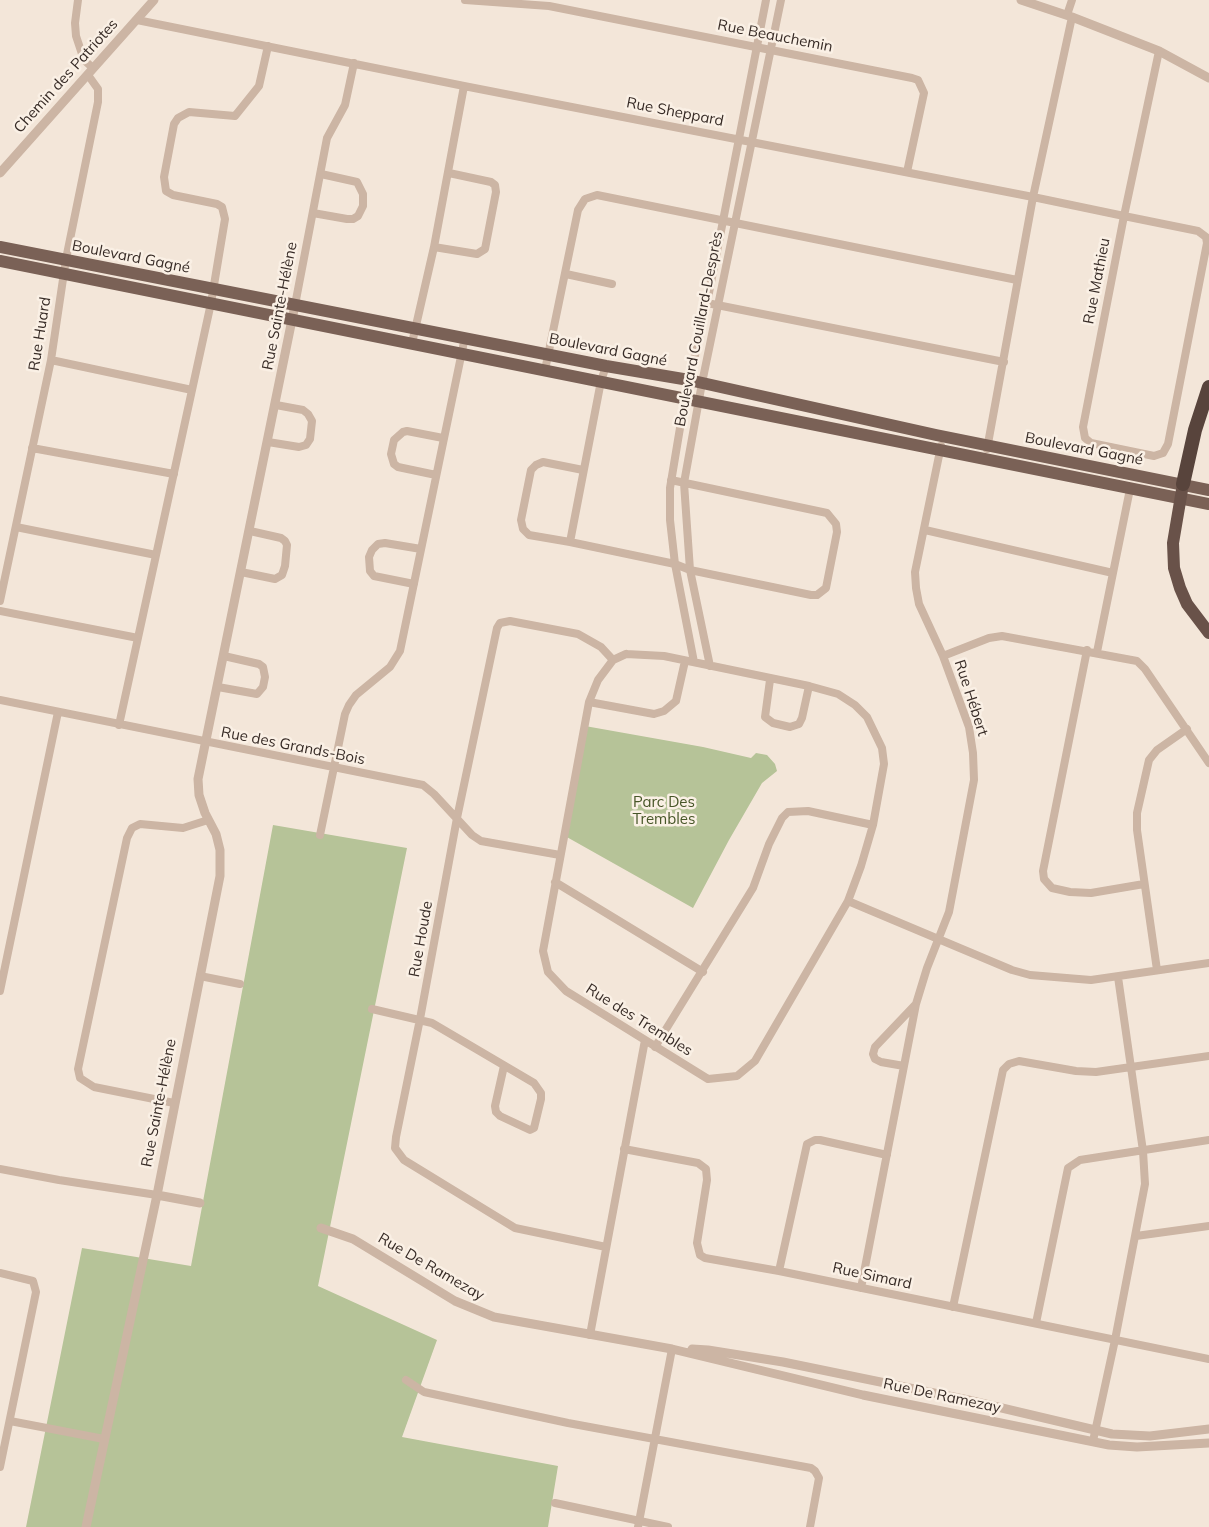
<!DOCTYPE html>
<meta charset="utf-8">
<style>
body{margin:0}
canvas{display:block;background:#f3e6d9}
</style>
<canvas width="1209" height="1527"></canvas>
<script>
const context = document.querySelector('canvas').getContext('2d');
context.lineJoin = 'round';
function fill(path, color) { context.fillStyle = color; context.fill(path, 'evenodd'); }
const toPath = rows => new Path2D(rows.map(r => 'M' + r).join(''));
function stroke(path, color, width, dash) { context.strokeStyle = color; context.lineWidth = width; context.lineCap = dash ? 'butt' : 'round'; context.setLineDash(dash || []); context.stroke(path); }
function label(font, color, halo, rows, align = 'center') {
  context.font = font + ' Mulish,sans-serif'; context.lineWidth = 5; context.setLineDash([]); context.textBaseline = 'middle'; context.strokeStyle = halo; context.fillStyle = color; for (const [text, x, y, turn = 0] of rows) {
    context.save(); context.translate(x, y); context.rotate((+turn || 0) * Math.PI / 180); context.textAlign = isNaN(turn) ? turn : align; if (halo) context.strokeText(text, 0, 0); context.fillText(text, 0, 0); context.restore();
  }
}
const green = toPath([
 [585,726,703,747,751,758,756,753,767,755,775,764,777,771,762,783,729,840,693,908,565,836],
 [273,825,407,848,318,1286,437,1340,402,1437,558,1466,548,1527,26,1527,82,1248,191,1266]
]);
const minor = toPath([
 [78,0,75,23,76,36,84,60,93,68],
 [465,0,549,6,912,78,918,80,924,93,907,172],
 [1067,15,1072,0],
 [137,20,464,86,1033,197,1124,216,1198,231,1206,237,1207,243,1168,444,1163,453,1154,456,1091,443,1085,438,1083,427,1124,216,1159,51],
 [313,213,347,219,353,219,358,216,363,206,363,194,357,182,321,174],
 [434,247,477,254,485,249,496,192,495,185,491,182,449,173],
 [566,274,612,284],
 [707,303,1004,362],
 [295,305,327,138,345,105,354,63],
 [412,343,434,247,464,86],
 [51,360,192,390],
 [606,366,601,381,570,542,675,564,690,570,811,595,817,595,826,588,837,532,836,524,827,513,671,480],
 [545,370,578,210,585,199,597,195,1017,280],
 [268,442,299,447,306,445,310,439,312,421,308,414,303,410,276,405],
 [32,448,174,474],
 [987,449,1033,197,1072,17],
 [436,475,398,467,394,464,391,454,394,440,403,432,407,431,443,438],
 [16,527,156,555],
 [925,530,1113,573],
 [570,542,529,535,523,529,521,520,531,470,536,465,543,462,583,470],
 [241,572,275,579,282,575,285,566,287,545,285,541,281,538,250,531],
 [414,584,374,576,370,571,369,557,372,550,378,544,385,543,421,549],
 [0,601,51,360,66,259,98,102,98,89,88,75],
 [0,611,138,638],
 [1087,650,1043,871,1044,879,1052,888,1070,892,1091,893,1144,884],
 [1097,652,1130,489],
 [626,654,664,656,809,686,838,694,855,705,867,717,882,748,884,764,873,825,861,866,848,901,755,1061,737,1076,708,1079,566,991,548,972,543,951,589,702,598,680,613,660,626,654],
 [943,656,989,638,1002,636,1137,661,1145,669,1209,763],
 [694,662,675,564,670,520,670,488,685,398,707,303,766,0],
 [710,666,690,570,684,483,702,383,781,0],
 [770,680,765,717,773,723,790,727,799,724,802,718,809,686],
 [218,687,257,694,263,687,265,677,263,667,259,664,224,656],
 [0,700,423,785,434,794,472,835,481,841,560,855],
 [589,702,654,714,664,711,676,701,685,661],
 [119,725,211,303,225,219,222,207,217,204,173,195,166,191,164,177,174,124,178,118,189,112,235,116,259,86,268,46],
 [320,835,345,714,349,705,356,695,390,667,400,651,465,337],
 [555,882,703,972],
 [848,901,1012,970,1030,975,1091,980,1209,963],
 [1157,970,1137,830,1137,813,1149,760,1157,750,1187,729],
 [200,976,240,984],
 [0,991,58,712],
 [372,1009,432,1023,534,1083,541,1093,541,1099,534,1128,530,1130,500,1116,496,1112,495,1106,504,1066],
 [655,1047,753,888,769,844,782,818,788,812,808,811,873,825],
 [904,1066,881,1062,875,1059,873,1054,875,1047,915,1005],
 [174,1103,94,1087,80,1078,78,1069,127,838,132,828,140,824,183,828,208,820],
 [624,1149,698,1163,706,1169,707,1180,697,1243,700,1255,705,1258,779,1271,1209,1359],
 [0,1169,59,1180,157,1195],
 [1136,1236,1209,1226],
 [606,1247,515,1228,404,1160,395,1148,396,1137,420,1019,457,818,497,628,500,623,510,621,578,634,601,647,613,660],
 [779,1271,807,1144,815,1140,820,1140,887,1155],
 [0,1273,33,1281,36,1292,0,1467],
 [861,1288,916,1004,927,968,949,912,974,780,973,753,969,727,943,656,919,604,916,588,915,572,941,446],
 [953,1307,1003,1070,1009,1064,1019,1061,1076,1071,1096,1072,1209,1056],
 [1036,1323,1068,1168,1080,1160,1209,1140],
 [590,1335,645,1040],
 [406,1380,424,1392,568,1423,811,1468,815,1471,819,1478,810,1527],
 [10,1421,104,1439],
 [1093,1441,1115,1340,1145,1184,1143,1151,1118,977],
 [555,1503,668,1527],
 [638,1527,672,1349]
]);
const tertiary = toPath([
 [1021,0,1072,17,1159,51,1209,78],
 [0,173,154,0],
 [157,1195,200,1203],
 [321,1228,353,1239,455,1301,494,1317,672,1349,863,1395,1109,1445,1137,1447,1209,1443],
 [692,1349,708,1350,783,1362,968,1400,1112,1434,1150,1436,1209,1429],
 [86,1527,157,1195,220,876,220,850,216,834,205,813,199,795,198,779,295,305]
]);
const primary = toPath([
 [0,247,606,366,689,380,936,435,1209,490],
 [0,261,1209,504]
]);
const trunk = toPath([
 [1183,484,1173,543,1174,568,1180,588,1187,604,1209,633]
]);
const motorway = toPath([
 [1183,484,1195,430,1209,387]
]);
const streetNames = [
 ["Rue Beauchemin",775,36,11],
 ["Chemin des Patriotes",66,76,-48],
 ["Rue Sheppard",675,112,11],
 ["Boulevard Gagné",131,257,11],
 ["Rue Mathieu",1097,281,-79],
 ["Rue Sainte-Hélène",280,306,-79],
 ["Boulevard Couillard-Desprès",699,329,-79],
 ["Rue Huard",40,334,-81],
 ["Boulevard Gagné",608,350,11],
 ["Boulevard Gagné",1084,449,11],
 ["Rue Hébert",971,698,72],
 ["Rue des Grands-Bois",293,746,11],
 ["Rue Houde",421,939,-80],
 ["Rue des Trembles",639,1020,32],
 ["Rue Sainte-Hélène",159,1103,-79],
 ["Rue De Ramezay",431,1267,30],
 ["Rue Simard",872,1276,12],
 ["Rue De Ramezay",942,1396,12]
];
const parkNames = [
 ["Parc Des",664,802],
 ["Trembles",664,819]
];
fill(green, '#b6c398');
stroke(minor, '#ccb5a4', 8);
stroke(tertiary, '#ccb5a4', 9);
stroke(primary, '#7a6156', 12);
stroke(trunk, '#695249', 12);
stroke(motorway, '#58443c', 14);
label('15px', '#372b26', '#faf0e5', streetNames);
label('15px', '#475628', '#faf0e5', parkNames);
</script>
